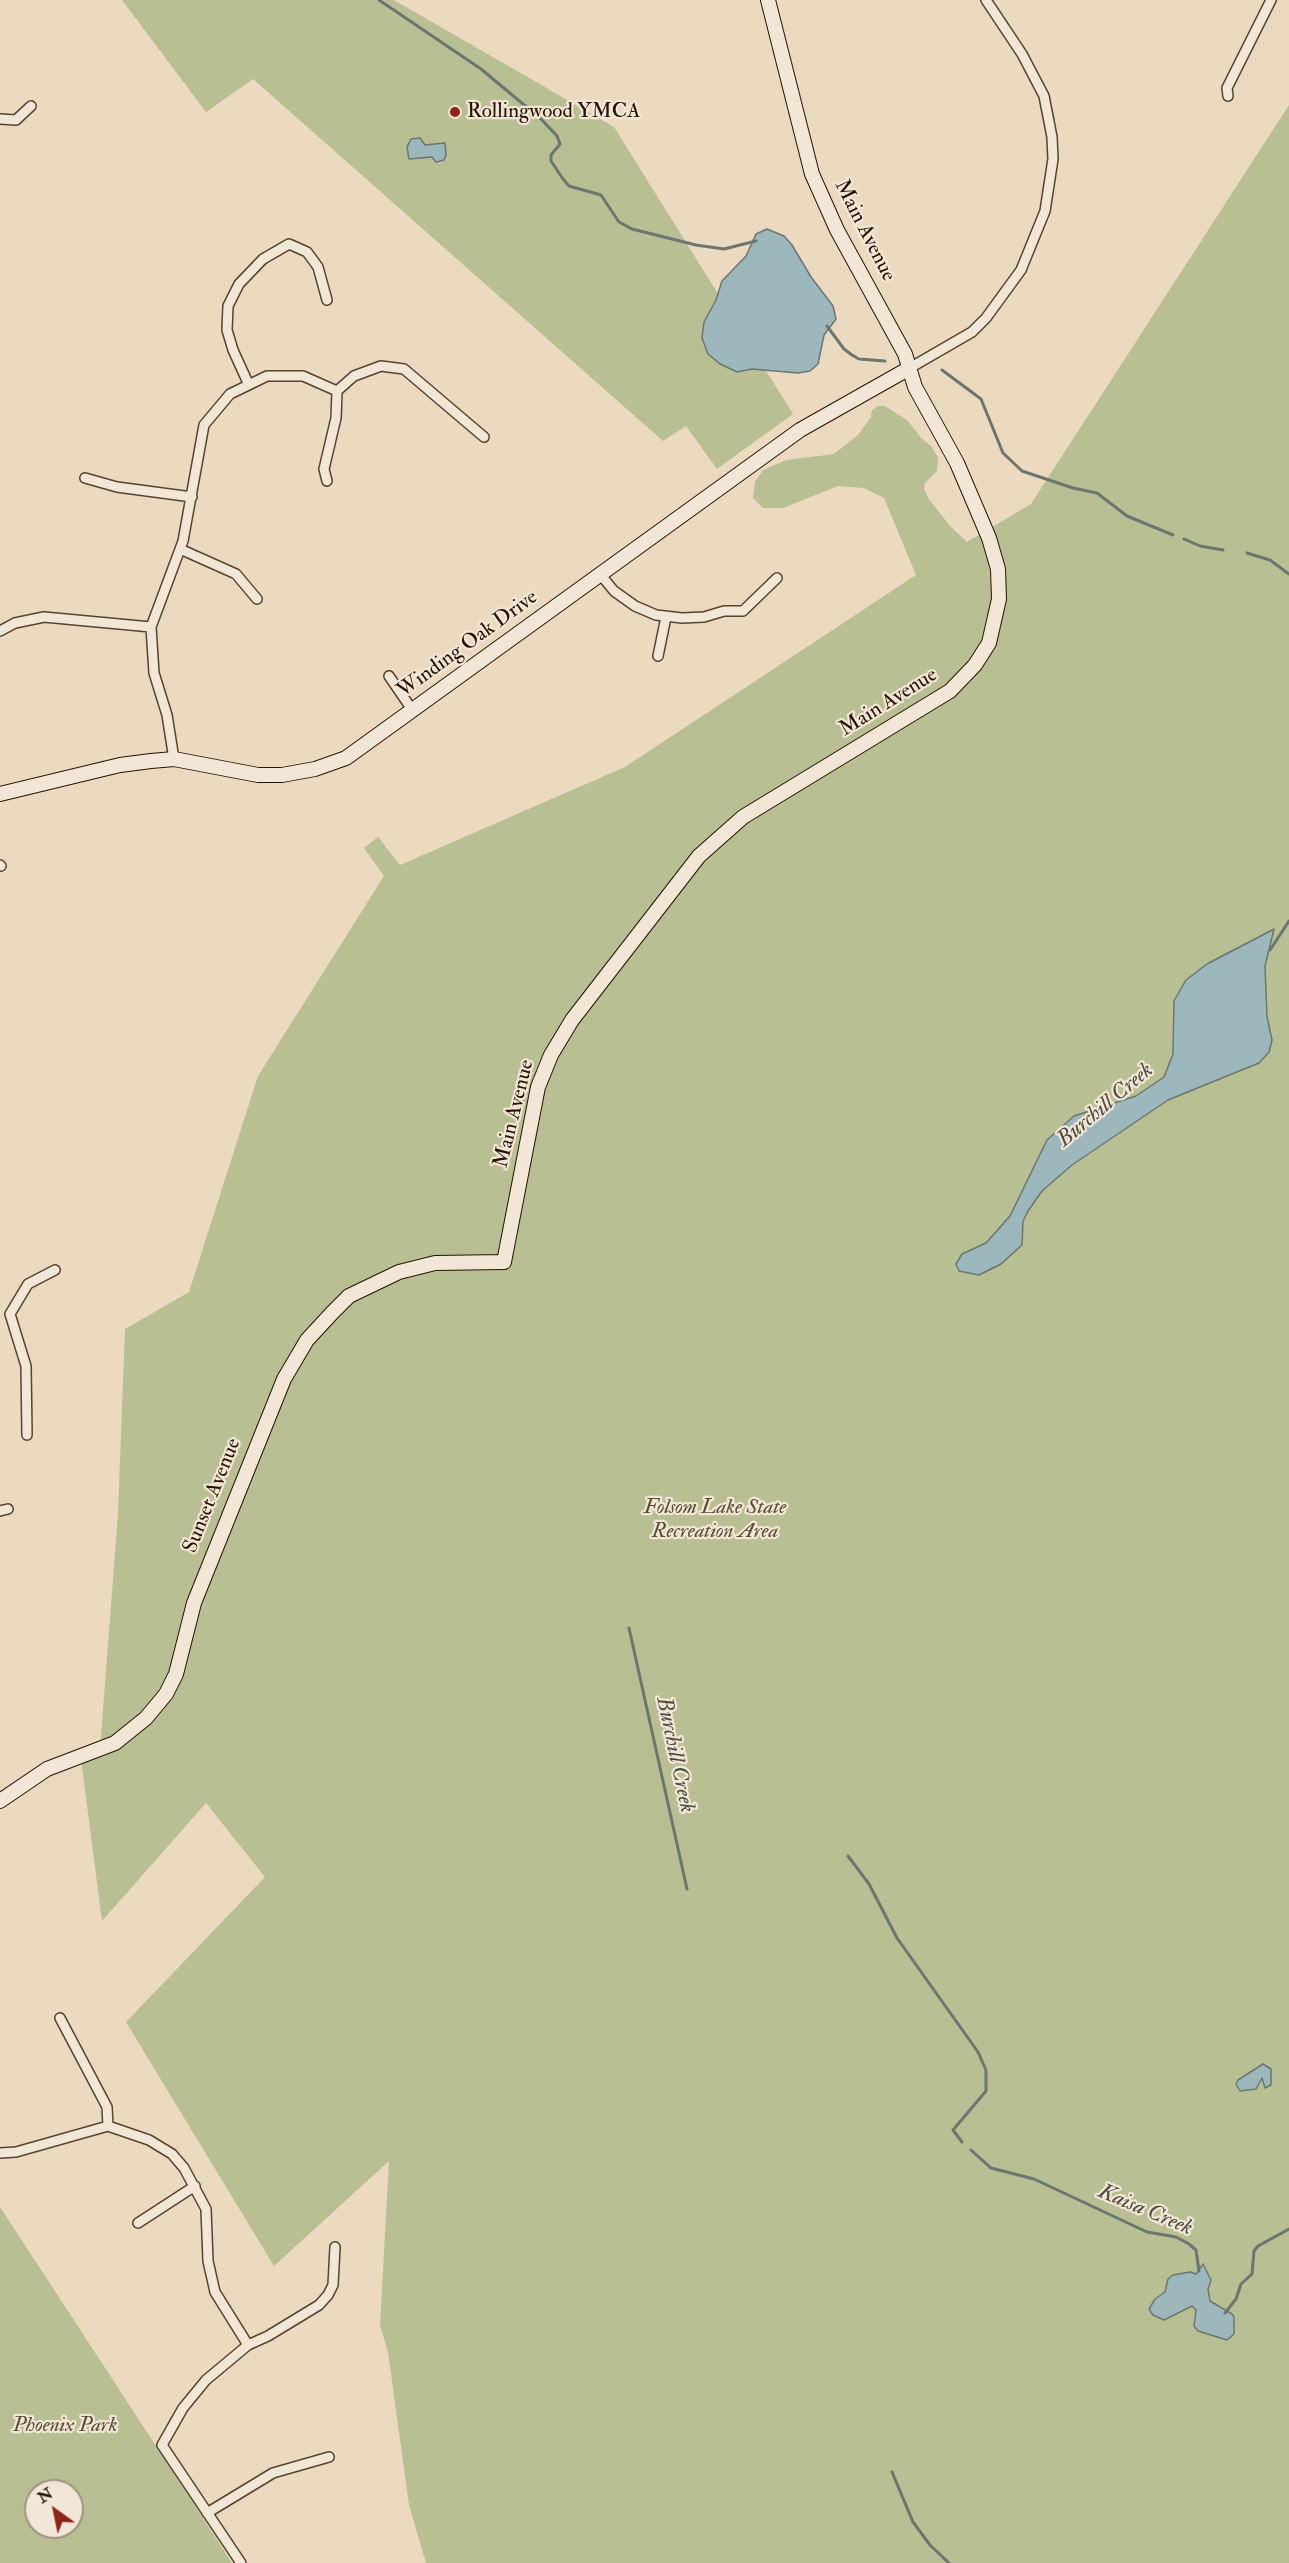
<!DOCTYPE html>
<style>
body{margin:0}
#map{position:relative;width:1289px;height:2563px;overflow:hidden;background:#ebd9c0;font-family:"IM FELL Double Pica",serif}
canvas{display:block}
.north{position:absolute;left:24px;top:2479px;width:60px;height:60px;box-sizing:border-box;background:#f2e6d6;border:2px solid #a09280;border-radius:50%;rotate:327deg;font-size:16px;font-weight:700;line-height:24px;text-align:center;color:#251300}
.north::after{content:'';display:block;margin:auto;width:21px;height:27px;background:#8f2418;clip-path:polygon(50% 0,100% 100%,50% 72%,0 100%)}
</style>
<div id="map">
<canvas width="1289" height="2563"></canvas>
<div class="north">N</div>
</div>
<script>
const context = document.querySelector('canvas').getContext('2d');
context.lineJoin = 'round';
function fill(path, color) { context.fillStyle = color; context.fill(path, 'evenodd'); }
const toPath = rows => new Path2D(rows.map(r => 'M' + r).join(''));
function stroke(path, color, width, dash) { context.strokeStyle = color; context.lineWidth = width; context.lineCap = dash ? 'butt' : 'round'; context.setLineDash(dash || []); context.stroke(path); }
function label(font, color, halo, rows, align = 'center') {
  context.font = font + ' "IM FELL Double Pica",serif'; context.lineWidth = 4.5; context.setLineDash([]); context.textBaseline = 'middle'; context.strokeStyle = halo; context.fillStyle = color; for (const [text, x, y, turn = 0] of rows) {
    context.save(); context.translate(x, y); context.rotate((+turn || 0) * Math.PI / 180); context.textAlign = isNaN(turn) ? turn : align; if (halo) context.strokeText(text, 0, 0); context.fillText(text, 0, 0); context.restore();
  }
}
const green = toPath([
 [122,0,394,0,614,127,793,414,717,469,686,426,663,441,253,79,206,112],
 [1289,105,1289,2563,426,2563,409,2505,388,2352,380,2325,389,2161,274,2266,126,2022,265,1877,206,1803,102,1921,81,1759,100,1749,118,1514,125,1329,189,1292,258,1076,384,876,364,848,378,837,400,865,625,767,916,575,884,498,864,488,838,486,783,508,763,508,753,498,755,482,763,470,786,460,834,454,858,435,871,417,872,410,878,406,885,406,908,421,921,438,931,446,938,457,937,471,925,483,924,488,928,498,950,526,967,542,1031,504],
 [0,2207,175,2475,232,2563,0,2563],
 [36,2491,72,2491,72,2527,36,2527]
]);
const water = toPath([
 [420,138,425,145,445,143,446,155,444,160,436,162,432,157,409,159,407,147,411,139,420,138],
 [767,229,784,236,792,245,811,277,833,306,836,319,824,335,818,364,810,371,798,373,752,369,737,372,720,364,708,354,702,338,704,322,716,300,722,281,746,256,756,234,767,229],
 [1274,929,1265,966,1267,1017,1272,1040,1269,1052,1259,1063,1168,1100,1072,1165,1042,1191,1028,1211,1023,1221,1022,1245,1001,1264,979,1275,959,1271,956,1264,962,1254,986,1243,1010,1216,1047,1140,1074,1116,1136,1096,1164,1077,1173,1054,1174,1001,1186,980,1207,964,1274,929],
 [1263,2064,1271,2069,1271,2085,1265,2088,1262,2078,1256,2089,1240,2091,1236,2084,1238,2080,1263,2064],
 [1203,2264,1211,2280,1208,2289,1210,2301,1232,2314,1234,2317,1234,2334,1227,2340,1198,2331,1194,2326,1196,2310,1192,2306,1164,2320,1153,2315,1149,2309,1155,2299,1165,2292,1168,2279,1173,2275,1190,2272,1196,2274,1203,2264]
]);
const stream = toPath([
 [379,0,481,69,541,119,557,136,560,144,551,155,551,161,563,179,569,186,601,195,619,222,632,229,696,245,724,249,756,241],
 [827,326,844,349,852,355,859,359,885,361],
 [942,370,981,399,1003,453,1022,471,1073,488,1097,493,1127,516,1173,535],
 [1184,539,1200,546,1223,550],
 [1247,553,1270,560,1289,574],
 [1270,950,1289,921],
 [629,1628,687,1889],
 [848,1856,869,1884,897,1938,978,2052,986,2070,986,2091,953,2130,962,2142],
 [971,2150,991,2168,1034,2179,1147,2232,1176,2237,1189,2244,1196,2250,1199,2271],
 [1225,2313,1236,2299,1241,2284,1252,2274,1254,2251,1258,2246,1289,2229],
 [892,2472,913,2522,930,2545,949,2563]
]);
const street = toPath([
 [1228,96,1227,88,1271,0],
 [0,119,16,120,31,106],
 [908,369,972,332,986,318,1021,270,1045,211,1053,159,1052,137,1044,96,1022,54,986,0],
 [248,383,233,350,227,330,228,306,239,284,263,259,289,244,307,252,318,267,327,300],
 [337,391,354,376,381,366,404,369,484,437],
 [85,478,117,487,192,497],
 [327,481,324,469,336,418,337,391],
 [180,549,236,574,257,599],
 [600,574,614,591,635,606,656,615,682,618,704,617,724,611,743,611,777,578],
 [0,631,15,623,44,617,151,627],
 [658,656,666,617],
 [389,676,413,711],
 [174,759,167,715,154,673,151,627,183,541,204,425,230,394,267,376,303,376,337,391],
 [0,865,1,866],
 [10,1314,26,1366,27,1435],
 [10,1314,28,1284,55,1270],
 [0,1511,8,1509],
 [60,2018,107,2107,108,2126],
 [0,2153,16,2152,108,2126,149,2140,172,2154,184,2168,206,2209,208,2261,215,2292,248,2345],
 [138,2223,195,2186],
 [207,2513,273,2473,329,2457],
 [241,2563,162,2445,183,2408,206,2380,248,2345,268,2336,319,2305,328,2295,333,2285,335,2247]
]);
const secondary = toPath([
 [0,794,120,765,151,761,174,759,258,775,282,775,315,769,346,758,800,430,908,369],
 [0,1801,47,1769,115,1743,146,1718,166,1694,176,1674,194,1603,284,1379,307,1340,332,1313,349,1296,399,1272,435,1263,504,1262,538,1087,551,1055,572,1020,699,856,743,817,950,691,975,665,989,643,999,599,998,569,989,538,957,463,915,387,905,354,837,230,812,174,768,0]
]);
const markers = [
 [455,112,6,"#8f2418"]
];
const poiNames = [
 ["Rollingwood YMCA",467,112]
];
const streetNames = [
 ["Main Avenue",864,231,63],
 ["Winding Oak Drive",468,645,-36],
 ["Main Avenue",889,703,-32],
 ["Main Avenue",515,1114,-76],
 ["Sunset Avenue",213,1496,-68]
];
const parkNames = [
 ["Folsom Lake State",715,1508],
 ["Recreation Area",715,1532],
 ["Phoenix Park",65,2426]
];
const waterNames = [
 ["Burchill Creek",1106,1106,-40],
 ["Burchill Creek",674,1755,78],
 ["Kaisa Creek",1145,2211,23]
];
fill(green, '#b8bf92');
fill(water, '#9cb8bc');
stroke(water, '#6c7671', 1.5);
stroke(stream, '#6c7671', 3);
stroke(street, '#564430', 12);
stroke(secondary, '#251300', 16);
stroke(street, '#f2e6d6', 9);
stroke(secondary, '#f2e6d6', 14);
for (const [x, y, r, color] of markers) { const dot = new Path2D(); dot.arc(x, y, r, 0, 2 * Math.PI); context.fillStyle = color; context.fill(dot); stroke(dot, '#f2e6d6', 2); }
label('21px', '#251300', '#f2e6d6', poiNames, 'left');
label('21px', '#251300', '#f2e6d6', streetNames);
label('italic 21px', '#584f33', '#f2e6d6', parkNames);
label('italic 22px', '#4f4d42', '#f2e6d6', waterNames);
</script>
